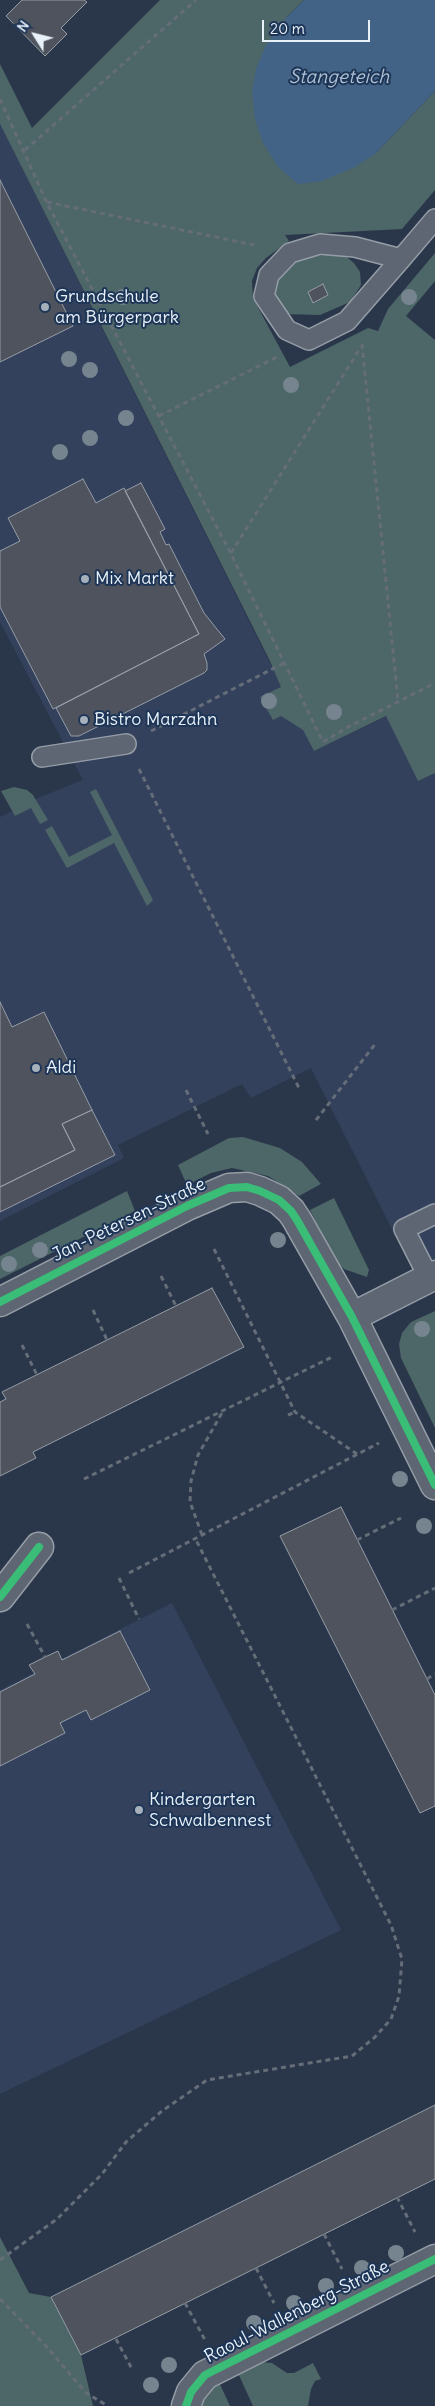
<!DOCTYPE html>
<meta charset="utf-8">
<style>
body{margin:0}
#map{position:relative;width:435px;height:2406px;overflow:hidden;background:#2a374a;font-family:Delius,sans-serif}
canvas{display:block}
.north{position:absolute;left:10px;top:10px;width:50px;height:50px;-webkit-text-stroke:4px #1d3557;paint-order:stroke;rotate:306deg;font-size:14px;font-weight:700;line-height:20px;text-align:center;color:#e8f1f8}
.north::after{content:'';display:block;margin:auto;width:18px;height:22px;background:#e8f1f8;clip-path:polygon(50% 0,100% 100%,50% 72%,0 100%)}
.scale{position:absolute;left:262px;top:20px;width:108px;height:22px;box-sizing:border-box;border:2px solid #e8f1f8;border-top:0;padding-left:6px;font-size:15px;line-height:18px;white-space:nowrap;color:#e8f1f8;-webkit-text-stroke:4px #1d3557;paint-order:stroke}
</style>
<div id="map">
<canvas width="435" height="2406"></canvas>
<div class="north">N</div>
<div class="scale">20 m</div>
</div>
<script>
const context = document.querySelector('canvas').getContext('2d');
context.lineJoin = 'round';
function fill(path, color) { context.fillStyle = color; context.fill(path, 'evenodd'); }
const toPath = rows => new Path2D(rows.map(r => 'M' + r).join(''));
function stroke(path, color, width, dash) { context.strokeStyle = color; context.lineWidth = width; context.lineCap = dash ? 'butt' : 'round'; context.setLineDash(dash || []); context.stroke(path); }
function label(font, color, halo, rows, align = 'center') {
  context.font = font + ' Delius,sans-serif'; context.lineWidth = 4; context.setLineDash([]); context.textBaseline = 'middle'; context.strokeStyle = halo; context.fillStyle = color; for (const [text, x, y, turn = 0] of rows) {
    context.save(); context.translate(x, y); context.rotate((+turn || 0) * Math.PI / 180); context.textAlign = isNaN(turn) ? turn : align; if (halo) context.strokeText(text, 0, 0); context.fillText(text, 0, 0); context.restore();
  }
}
const built = toPath([
 [0,124,314,751,387,716,418,780,435,773,435,1265,415,1275,311,1068,251,1098,242,1084,118,1145,124,1158,0,1221,0,817,38,798,83,780,0,622],
 [172,1603,341,1930,0,2094,0,1690]
]);
const green = toPath([
 [160,0,304,0,287,17,375,154,435,91,435,190,402,229,285,235,289,241,266,258,257,268,252,281,253,298,290,367,368,328,378,331,388,309,435,253,435,281,406,316,435,340,435,773,418,781,386,716,314,751,303,730,281,716,273,720,260,697,281,687,269,659,0,124,0,64,32,128],
 [330,254,344,255,354,263,360,272,361,285,350,302,320,315,283,314,275,300,273,291,276,281,293,263,303,258],
 [14,787,27,790,33,795,48,820,40,824,31,808,15,816,1,791],
 [96,789,153,900,147,906,114,843,67,868,45,830,52,826,69,857,112,835,90,792],
 [243,1137,280,1148,302,1162,321,1184,299,1196,268,1176,232,1168,211,1173,187,1185,178,1165,229,1138],
 [127,1191,135,1211,0,1279,0,1256],
 [334,1198,369,1270,367,1277,344,1269,335,1261,310,1210],
 [435,1311,435,1428,401,1358,399,1344,402,1333,411,1322],
 [0,2237,29,2293,51,2297,81,2355,93,2406,0,2406],
 [260,2362,272,2363,287,2373,294,2373,313,2363,321,2379,315,2381,311,2389,308,2406,253,2406,238,2373],
 [219,2382,230,2406,199,2406,207,2391]
]);
const water = toPath([
 [304,0,435,0,435,91,375,154,355,167,322,181,298,184,279,168,263,143,255,119,252,92,256,69,266,45,287,17]
]);
const building = toPath([
 [22,0,84,0,87,2,61,28,67,34,45,56,6,16,22,0],
 [0,180,73,326,0,362,0,180],
 [323,284,328,295,313,303,308,292,323,284],
 [83,479,96,503,124,488,199,634,53,709,0,607,0,551,20,541,8,518,83,479],
 [141,483,165,529,160,532,166,545,169,544,204,613,225,639,204,654,207,663,207,670,204,673,79,736,71,736,56,708,199,634,125,491,141,483],
 [0,1002,12,1027,44,1012,92,1110,62,1124,75,1150,0,1187,0,1002],
 [92,1110,115,1155,0,1212,0,1187,75,1150,62,1124,92,1110],
 [212,1288,244,1347,33,1452,36,1458,0,1476,0,1402,6,1399,2,1392,212,1288],
 [341,1507,435,1695,435,1806,420,1813,280,1536,341,1507],
 [120,1631,150,1690,91,1720,86,1710,60,1723,65,1733,0,1766,0,1692,35,1674,29,1665,45,1657,58,1651,62,1660,120,1631],
 [435,2105,435,2179,81,2355,51,2297,435,2105]
]);
const path = toPath([
 [0,99,46,201,231,554,323,742,348,727,435,683],
 [25,150,196,0],
 [47,202,259,246],
 [362,344,398,701],
 [159,416,277,357],
 [231,553,361,347],
 [151,731,284,663],
 [139,769,300,1090],
 [186,1090,208,1134],
 [316,1120,376,1043],
 [214,1249,295,1412,357,1454],
 [161,1276,176,1306],
 [93,1310,107,1340],
 [22,1345,37,1375],
 [288,1415,295,1412],
 [84,1479,334,1356],
 [202,1535,190,1502,191,1481,198,1455,223,1411],
 [357,1540,401,1518],
 [129,1573,379,1443],
 [119,1578,139,1619],
 [392,1610,435,1588],
 [27,1624,45,1657],
 [427,1679,435,1674],
 [397,2197,415,2232],
 [324,2234,342,2269],
 [0,2260,57,2219,102,2174,126,2142,162,2111,207,2080,352,2056,375,2037,391,2019,399,1996,402,1959,391,1925,195,1538],
 [256,2268,274,2303],
 [0,2299,46,2346,86,2393,108,2406],
 [185,2303,205,2340],
 [116,2339,132,2369]
]);
const lane = toPath([
 [401,259,355,247,320,244,290,253,269,275,264,296,287,330,309,340,347,321,367,298,401,259,435,219],
 [42,757,126,744],
 [429,1278,404,1229,435,1214]
]);
const street = toPath([
 [0,1302,187,1206,229,1188,247,1187,260,1191,279,1200,291,1211,297,1220,352,1317,435,1485],
 [352,1317,435,1275],
 [0,1597,39,1547],
 [186,2406,191,2392,205,2375,435,2259]
]);
const cycleway = toPath([
 [0,1302,187,1206,229,1188,247,1187,260,1191,279,1200,291,1211,297,1220,352,1317,435,1485],
 [0,1597,39,1547],
 [186,2406,191,2392,205,2375,435,2259]
]);
const trees = [
 [123,297],
 [409,297],
 [69,359],
 [90,370],
 [291,385],
 [126,418],
 [90,438],
 [60,452],
 [269,701],
 [334,712],
 [278,1240],
 [40,1250],
 [9,1264],
 [422,1329],
 [400,1479],
 [424,1526],
 [396,2253],
 [362,2268],
 [326,2286],
 [294,2303],
 [254,2323],
 [169,2365],
 [151,2385]
];
const markers = [
 [45,307,5,"#a6b0bb"],
 [85,579,5,"#a6b0bb"],
 [84,720,5,"#a6b0bb"],
 [36,1068,5,"#a6b0bb"],
 [139,1810,5,"#a6b0bb"]
];
const poiNames = [
 ["Grundschule",55,297],
 ["am Bürgerpark",55,318],
 ["Mix Markt",95,579],
 ["Bistro Marzahn",94,720],
 ["Aldi",46,1068],
 ["Kindergarten",149,1800],
 ["Schwalbennest",149,1821]
];
const streetNames = [
 ["Jan-Petersen-Straße",129,1220,-26],
 ["Raoul-Wallenberg-Straße",297,2312,-27]
];
const waterNames = [
 ["Stangeteich",339,78]
];
fill(built, '#33415d');
fill(green, '#4d6667');
fill(water, '#436386');
fill(building, '#4e535e');
stroke(building, '#959da7', 1);
stroke(lane, '#959da7', 22);
stroke(street, '#959da7', 31);
stroke(path, '#656d78', 3, [5, 4]);
stroke(lane, '#5d6672', 19);
stroke(street, '#5d6672', 28);
stroke(cycleway, '#3abd76', 8);
context.fillStyle = '#76848f';
for (const [x, y] of trees) { context.beginPath(); context.arc(x, y, 8, 0, 2 * Math.PI); context.fill(); }
for (const [x, y, r, color] of markers) { const dot = new Path2D(); dot.arc(x, y, r, 0, 2 * Math.PI); context.fillStyle = color; context.fill(dot); stroke(dot, '#1d3557', 2); }
label('18px', '#e8f1f8', '#1d3557', poiNames, 'left');
label('18px', '#e8f1f8', '#1d3557', streetNames);
label('italic 19px', '#afc1d2', '#1d3557', waterNames);
</script>
